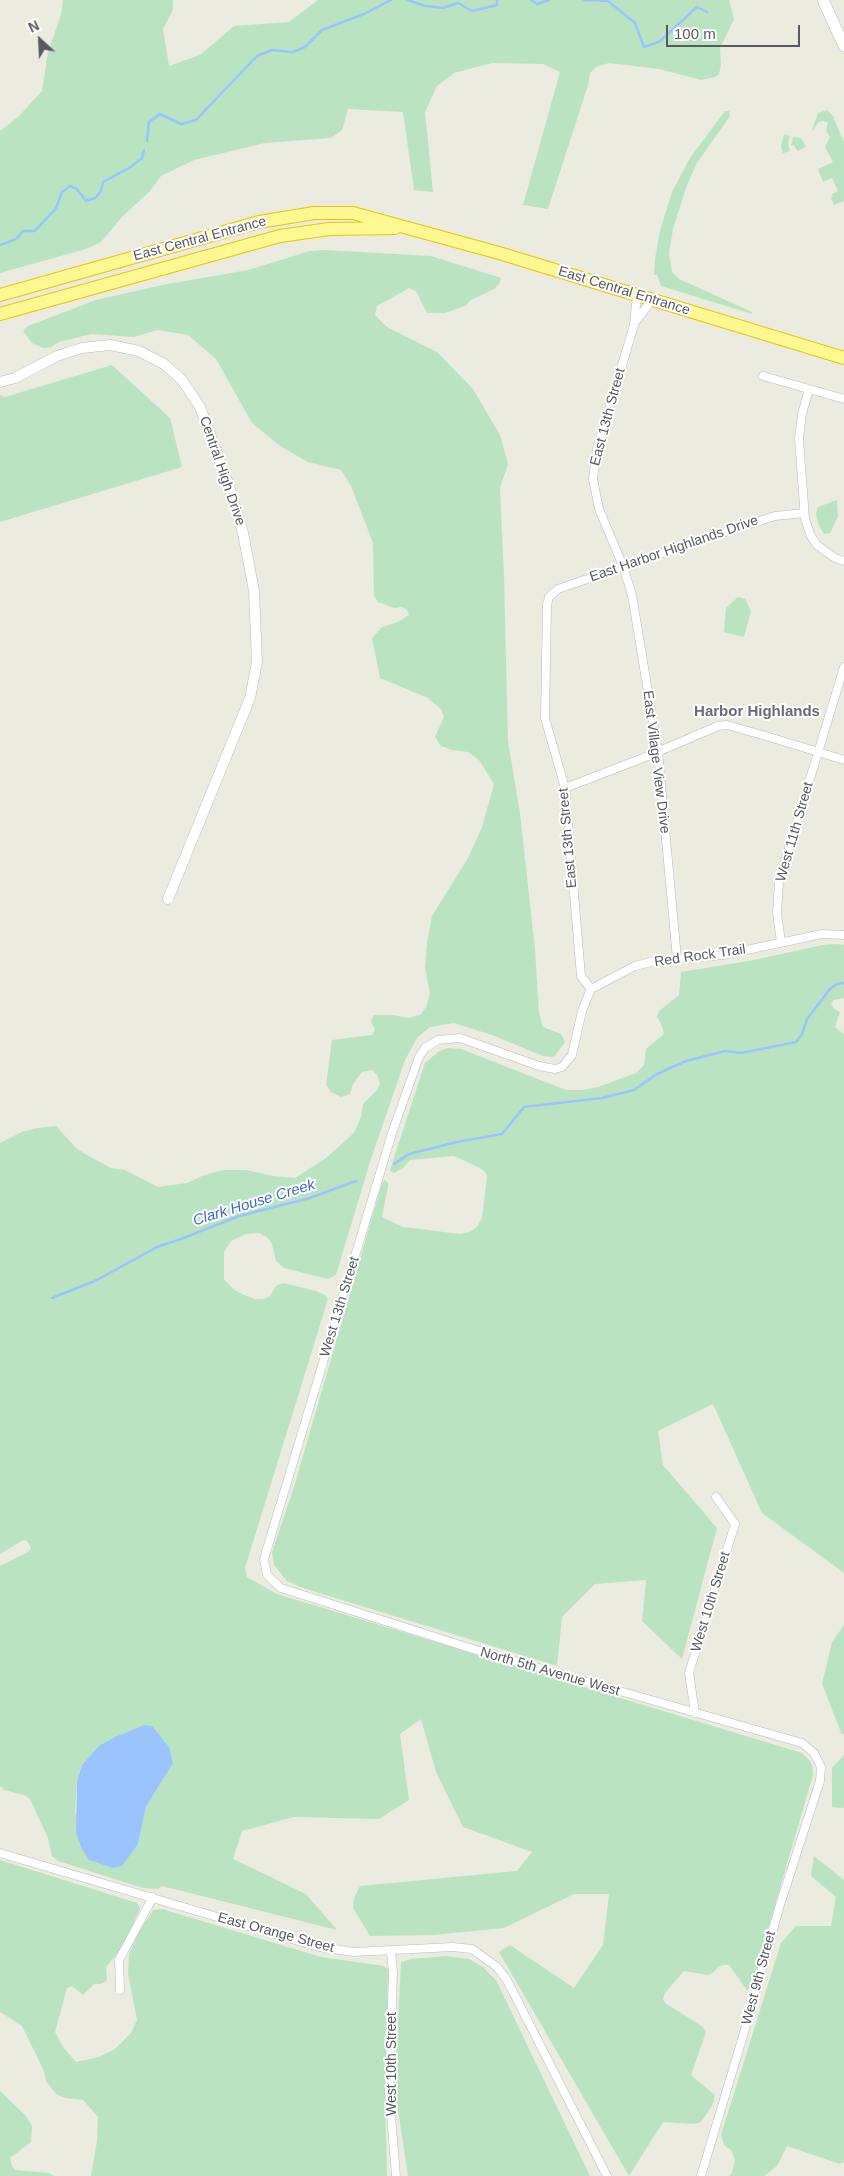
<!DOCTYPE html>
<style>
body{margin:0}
#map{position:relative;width:844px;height:2176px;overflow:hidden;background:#ebebdf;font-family:Arial,sans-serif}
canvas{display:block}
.north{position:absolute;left:15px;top:15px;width:50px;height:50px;-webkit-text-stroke:4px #fff;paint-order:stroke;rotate:335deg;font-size:14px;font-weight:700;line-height:20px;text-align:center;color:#585a60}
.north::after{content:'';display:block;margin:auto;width:18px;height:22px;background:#585a60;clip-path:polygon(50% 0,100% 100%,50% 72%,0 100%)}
.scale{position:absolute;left:666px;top:25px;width:134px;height:22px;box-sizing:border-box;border:2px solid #585a60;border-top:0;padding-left:6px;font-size:15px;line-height:18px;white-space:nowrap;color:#585a60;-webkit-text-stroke:4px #fff;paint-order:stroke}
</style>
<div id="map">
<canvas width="844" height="2176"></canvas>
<div class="north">N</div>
<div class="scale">100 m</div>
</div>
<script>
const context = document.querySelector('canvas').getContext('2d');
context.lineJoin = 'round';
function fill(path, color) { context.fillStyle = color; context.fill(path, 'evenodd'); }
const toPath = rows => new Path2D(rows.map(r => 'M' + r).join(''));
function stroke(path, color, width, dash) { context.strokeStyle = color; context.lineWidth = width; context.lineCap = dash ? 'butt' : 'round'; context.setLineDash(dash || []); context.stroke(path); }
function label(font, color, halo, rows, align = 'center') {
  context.font = font + ' Arial,sans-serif'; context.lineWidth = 4; context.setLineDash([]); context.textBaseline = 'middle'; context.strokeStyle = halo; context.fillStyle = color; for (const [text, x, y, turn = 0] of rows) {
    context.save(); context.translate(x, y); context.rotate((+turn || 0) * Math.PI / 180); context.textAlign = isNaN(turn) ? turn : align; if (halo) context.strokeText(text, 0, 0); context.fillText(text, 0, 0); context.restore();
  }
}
const green = toPath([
 [63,0,173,0,173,10,163,29,169,66,200,55,234,26,289,22,318,0,729,0,734,19,720,48,721,65,719,74,715,77,701,80,659,69,609,63,596,67,590,73,588,85,548,209,523,205,560,72,543,64,492,63,454,73,437,86,425,112,433,192,414,190,403,112,348,109,342,130,331,138,265,143,194,160,161,176,150,191,122,217,101,242,86,249,0,273,0,131,18,117,42,91,48,52,61,15],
 [827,110,834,117,834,119,844,142,844,201,834,205,831,198,833,196,832,194,838,191,832,178,823,182,818,169,833,162,825,147,830,137,826,130,828,123,824,121,819,122,811,132,818,113],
 [725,111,729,111,730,116,697,163,687,185,673,229,669,253,672,272,679,279,752,312,752,314,661,286,657,275,654,275,655,259,660,230,672,192,690,158],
 [784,134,790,136,788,143,790,151,783,153,781,146],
 [793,137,801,138,806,147,797,151,794,145,791,146],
 [325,250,431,256,501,278,499,284,494,289,471,300,465,306,445,313,427,313,416,291,409,288,377,306,375,315,387,327,437,352,473,389,500,435,508,464,500,488,504,577,508,741,520,813,535,949,539,1013,543,1027,561,1034,565,1042,554,1057,543,1056,492,1035,454,1023,430,1027,417,1038,405,1060,370,1162,336,1275,328,1279,284,1268,276,1261,272,1244,268,1238,259,1233,246,1234,231,1241,224,1252,224,1279,233,1289,244,1295,255,1299,264,1299,270,1296,276,1286,283,1283,316,1291,325,1295,328,1299,245,1568,247,1577,277,1594,802,1753,808,1759,812,1765,813,1775,751,1987,747,1990,729,1965,723,1965,718,1967,713,1973,708,1975,684,1971,665,1993,663,1999,665,2003,703,2027,706,2032,691,2075,715,2095,713,2104,701,2122,694,2124,663,2122,629,2176,499,1952,510,1945,574,1988,603,1945,609,1894,574,1894,504,1928,433,1935,370,1936,353,1908,354,1898,360,1886,517,1871,532,1852,463,1827,436,1772,421,1719,400,1734,409,1800,379,1819,294,1817,242,1831,233,1859,306,1894,337,1930,162,1886,158,1889,143,1888,58,1861,52,1856,48,1838,30,1799,24,1795,4,1790,0,1786,0,1566,28,1552,31,1548,27,1541,23,1540,0,1554,0,1143,22,1132,37,1128,56,1126,76,1148,87,1155,111,1168,125,1170,158,1187,187,1183,202,1176,223,1170,246,1170,273,1176,295,1178,326,1158,354,1133,361,1117,363,1104,377,1090,380,1084,377,1075,372,1070,362,1072,353,1084,350,1094,341,1097,331,1092,326,1085,332,1040,372,1035,375,1030,371,1021,374,1015,393,1015,408,1018,420,1015,426,1007,430,994,425,968,427,943,432,916,468,858,482,827,494,784,479,760,468,752,452,750,441,746,435,737,444,717,441,709,428,698,380,678,372,638,382,627,398,622,409,615,407,610,402,607,394,608,378,602,374,596,373,543,351,486,341,470,308,462,280,446,252,423,216,359,188,335,157,330,134,337,92,334,59,342,51,347,43,348,32,343,23,331,28,326,96,300,162,285,248,270,310,251],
 [144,1725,164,1778,146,1807,138,1844,126,1858,75,1812,77,1781,82,1765,117,1736],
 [112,365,170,418,182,467,0,522,0,395,5,397],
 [837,500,838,517,830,533,824,534,819,526,816,514,818,507],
 [738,597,745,599,751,611,744,637,724,632,726,608],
 [838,944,844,945,844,998,834,1000,831,1003,834,1009,840,1012,835,1027,844,1034,844,1573,762,1513,713,1404,658,1431,663,1465,717,1528,682,1659,642,1621,646,1580,595,1584,562,1617,557,1666,303,1588,287,1581,274,1565,272,1552,294,1487,382,1183,385,1180,388,1183,388,1187,382,1217,403,1227,460,1234,469,1232,477,1227,482,1218,487,1176,485,1172,480,1168,454,1156,410,1160,403,1168,394,1173,390,1170,425,1063,439,1051,448,1048,461,1049,566,1090,582,1090,598,1087,636,1073,644,1065,646,1049,664,1034,662,1026,657,1017,659,1011,679,995,681,972,749,961,823,945],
 [844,1625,844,1733,842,1735,822,1684,832,1642],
 [844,1755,844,1808,832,1807,832,1768],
 [814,1856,844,1880,844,2162,840,2164,787,2146,777,2166,764,2176,729,2176,732,2173,735,2160,731,2150,724,2145,721,2135,781,1943,796,1926,831,1926,836,1897,811,1876],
 [0,1860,131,1901,137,1903,140,1908,124,1945,106,1967,107,1981,100,1984,94,1984,83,1995,72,1986,67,1988,55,2032,63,2047,76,2062,99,2057,115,2049,131,2033,137,2020,128,1974,129,1954,139,1932,153,1910,162,1909,321,1957,384,1966,388,1970,385,2092,387,2176,91,2176,97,2141,98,2117,83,2100,65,2098,56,2094,46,2081,44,2071,22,2026,0,2012],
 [446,1956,469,1959,483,1967,496,1980,590,2176,408,2176,395,2090,401,1962,411,1959],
 [0,2091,26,2116,32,2126,31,2142,10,2158,12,2166,15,2170,49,2173,54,2176,0,2176]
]);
const water = toPath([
 [144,1725,152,1726,169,1747,173,1763,146,1807,138,1844,122,1866,113,1868,89,1860,82,1849,76,1833,77,1781,82,1765,99,1746,117,1736]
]);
const stream = toPath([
 [407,0,426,6,443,8,458,3,472,11,497,5,497,0],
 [531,0,537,4,549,0],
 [584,0,608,1,635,23,644,47,659,42,697,7,707,12],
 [147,141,149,122,160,114,181,124,196,120,257,56,272,50,293,52,305,47,322,30,364,14,391,0],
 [0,245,16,239,23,231,35,231,56,208,62,192,70,186,77,189,86,201,95,198,101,191,103,182,129,168,142,158,144,150],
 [394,1164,409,1154,457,1142,502,1134,524,1107,602,1098,634,1090,657,1074,686,1061,725,1051,741,1053,796,1042,802,1034,807,1019,830,989,837,984,844,983],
 [52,1298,97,1280,157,1247,181,1239,239,1216,310,1198,356,1181]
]);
const minor = toPath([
 [637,295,634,325,597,449,593,479,599,509,623,566,632,595,658,752,677,959],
 [636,321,652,300],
 [763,376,844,399],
 [809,389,802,414,799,439,805,519,811,536,817,545,835,558,844,561],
 [565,788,648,756,718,726,727,725,766,736,844,760],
 [781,942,777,913,779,881,844,667],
 [591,989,582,1011,572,1055,562,1067,555,1069,539,1066,460,1038,438,1040,425,1048,419,1057,392,1133,264,1559,267,1575,281,1588,476,1650,802,1743,814,1753,821,1767,820,1781,779,1908,743,2036,701,2176],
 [591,989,581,976,565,788,545,718,547,605,549,597,558,589,704,539,775,516,804,513],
 [591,989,635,966,655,961,723,955,822,934,844,935],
 [695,1713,689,1673,735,1524,716,1497],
 [0,1853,319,1947,354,1952,452,1947,472,1949,497,1967,507,1980,607,2176],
 [391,1952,393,1973,389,2091,396,2176],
 [120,1990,119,1960,153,1897]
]);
const tertiary = toPath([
 [0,382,15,378,57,356,82,348,110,345,139,351,164,364,182,380,200,407,229,486,243,533,254,591,257,662,250,698,168,899]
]);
const secondary = toPath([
 [823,0,844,46]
]);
const trunk = toPath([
 [0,295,259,222,314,213,353,213,499,253,844,358],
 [0,314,280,236,329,229,395,228]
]);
const streetNames = [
 ["East Central Entrance",200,239,-15],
 ["East Central Entrance",624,291,17],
 ["East 13th Street",608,417,-75],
 ["Central High Drive",222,471,71],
 ["East Harbor Highlands Drive",674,549,-19],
 ["East Village View Drive",656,762,83],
 ["West 11th Street",795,832,-74],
 ["East 13th Street",568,838,-95],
 ["Red Rock Trail",700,956,-8],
 ["West 13th Street",340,1307,-73],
 ["West 10th Street",711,1602,-73],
 ["North 5th Avenue West",550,1672,16],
 ["East Orange Street",276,1933,15],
 ["West 9th Street",759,1978,-75],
 ["West 10th Street",392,2064,-90]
];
const neighbourhoodNames = [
 ["Harbor Highlands",757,712]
];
const waterNames = [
 ["Clark House Creek",254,1203,-17]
];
fill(green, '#bae4c1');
fill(water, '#9bc4ff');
stroke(stream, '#9bc4ff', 2.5);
stroke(minor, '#babbc1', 9);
stroke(tertiary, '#babbc1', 11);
stroke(secondary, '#babcc3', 12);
stroke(trunk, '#eac600', 14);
stroke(minor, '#fff', 8);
stroke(tertiary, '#fff', 10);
stroke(secondary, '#fff', 11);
stroke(trunk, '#fef892', 12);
label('14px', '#585a60', '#fff', streetNames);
label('bold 15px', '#696c72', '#fff', neighbourhoodNames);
label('italic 15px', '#3e6ac2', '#fff', waterNames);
</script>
